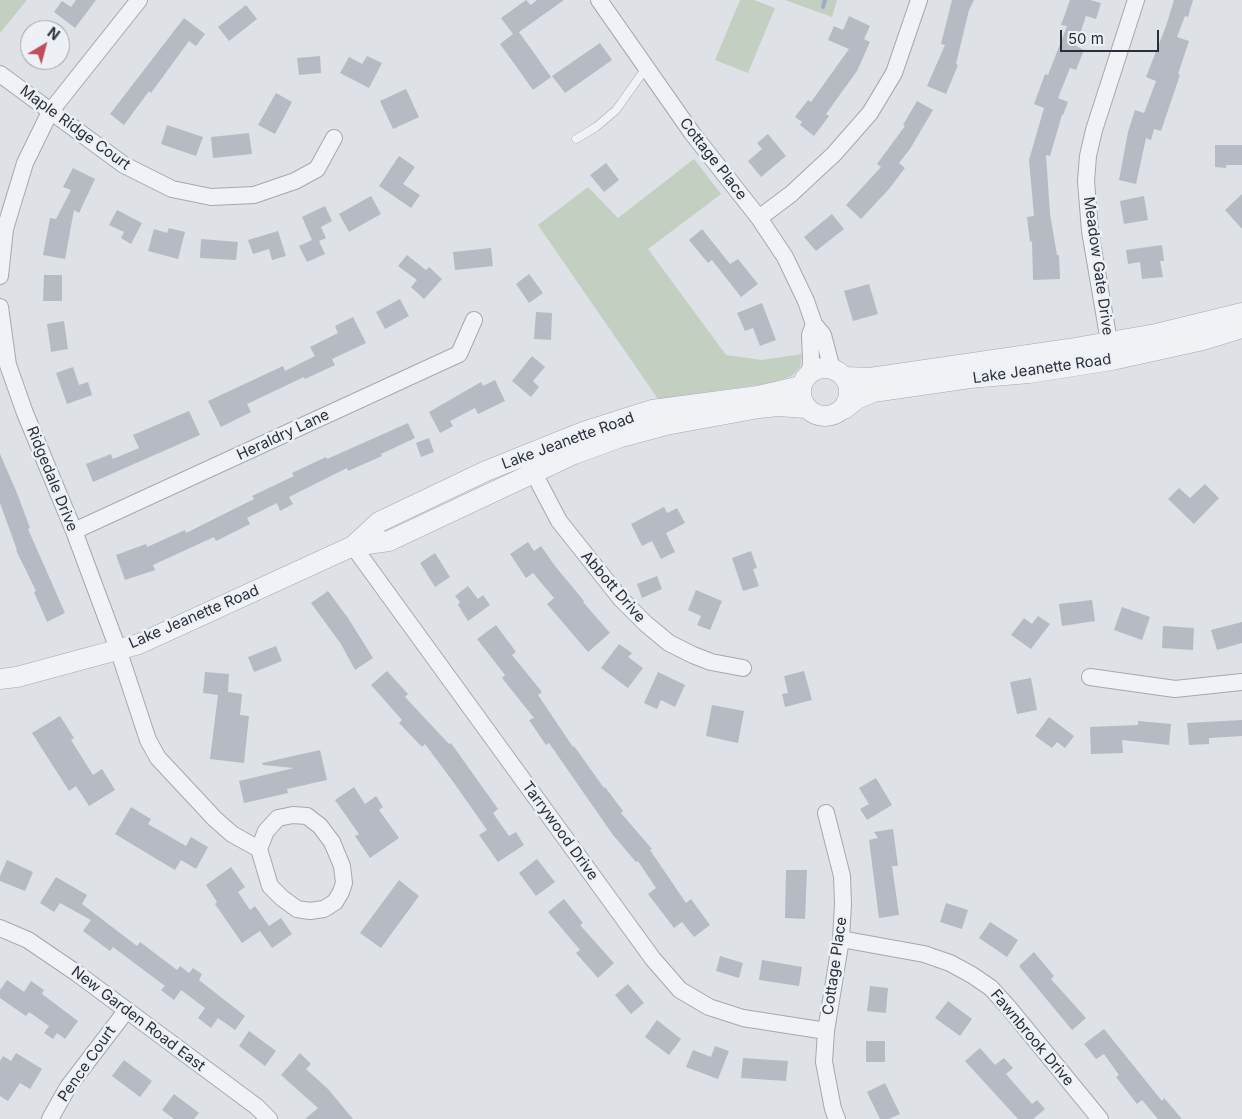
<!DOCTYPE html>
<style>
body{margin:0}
#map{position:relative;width:1242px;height:1119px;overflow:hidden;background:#dee1e6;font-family:Inter,sans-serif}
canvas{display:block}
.north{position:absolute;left:20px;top:20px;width:50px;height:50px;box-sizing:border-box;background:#edf0f4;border:1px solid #9fa3aa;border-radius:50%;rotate:37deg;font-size:14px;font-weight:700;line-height:20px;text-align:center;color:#292f3c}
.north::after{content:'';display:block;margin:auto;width:18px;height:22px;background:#c14d5a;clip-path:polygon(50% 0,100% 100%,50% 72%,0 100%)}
.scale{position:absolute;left:1060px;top:30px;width:99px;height:22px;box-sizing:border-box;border:2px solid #292f3c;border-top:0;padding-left:6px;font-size:15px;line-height:18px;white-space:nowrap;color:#292f3c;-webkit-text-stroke:4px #edf0f4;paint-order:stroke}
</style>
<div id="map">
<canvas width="1242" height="1119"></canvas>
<div class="north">N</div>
<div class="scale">50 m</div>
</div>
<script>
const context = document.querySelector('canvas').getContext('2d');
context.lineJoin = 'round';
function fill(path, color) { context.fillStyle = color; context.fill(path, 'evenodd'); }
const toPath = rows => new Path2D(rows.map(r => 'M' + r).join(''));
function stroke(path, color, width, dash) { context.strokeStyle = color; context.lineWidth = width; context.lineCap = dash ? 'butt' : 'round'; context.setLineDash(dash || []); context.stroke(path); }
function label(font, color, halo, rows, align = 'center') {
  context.font = font + ' Inter,sans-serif'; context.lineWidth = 5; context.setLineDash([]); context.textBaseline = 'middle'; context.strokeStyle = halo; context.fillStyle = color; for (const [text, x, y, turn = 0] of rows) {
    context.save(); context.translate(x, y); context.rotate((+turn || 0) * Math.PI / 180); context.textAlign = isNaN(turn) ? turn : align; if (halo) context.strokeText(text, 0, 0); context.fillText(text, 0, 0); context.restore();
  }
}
const green = toPath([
 [0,0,27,0,0,33],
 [740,0,754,0,775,8,748,73,715,60],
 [785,0,837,0,832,17],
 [694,159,721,194,648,249,726,355,762,360,802,354,800,367,792,376,771,383,658,399,538,225,588,187,618,218]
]);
const stream = toPath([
 [823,7,825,0]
]);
const building = toPath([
 [76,0,96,0,75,28,54,12,62,1,71,7],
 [526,0,531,5,537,0,564,0,519,32,551,77,533,90,500,44,513,34,501,18],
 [952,0,974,0,969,10,956,64,958,65,946,94,927,86,945,45,941,44],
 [1070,0,1090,0,1101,3,1096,19,1086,16,1076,46,1084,50,1076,70,1070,68,1058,98,1068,102,1063,115,1062,115,1050,156,1046,155,1050,214,1057,255,1059,255,1060,279,1033,280,1032,241,1030,242,1027,217,1034,216,1029,160,1044,108,1034,104,1045,74,1048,75,1067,26,1061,25],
 [1174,0,1193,0,1188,17,1185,16,1177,37,1189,41,1178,74,1180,75,1161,131,1154,129,1151,140,1146,138,1136,184,1119,180,1128,132,1135,110,1144,113,1156,81,1146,77,1166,26],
 [246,5,257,19,229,41,218,27],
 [849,16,870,26,864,39,870,42,857,71,826,114,829,116,814,136,800,125,802,122,795,117,808,100,811,102,849,49,828,40,834,26,843,30],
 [184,18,205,34,196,46,189,41,151,93,149,91,124,125,110,114],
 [600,43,612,60,565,93,552,76],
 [320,56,321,73,299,75,297,58],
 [367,56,382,63,369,88,340,73,349,57,362,64],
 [406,89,419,117,393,129,380,101],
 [276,93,292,102,275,134,258,125],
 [917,101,933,110,910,149,899,163,905,168,889,189,861,219,846,205,881,167,877,164,905,126,903,125],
 [167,125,203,137,196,156,161,144],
 [249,133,252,154,213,158,211,137],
 [768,134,786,156,761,177,748,161,762,149,757,143],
 [1215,145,1242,145,1242,165,1226,165,1226,168,1215,167],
 [399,156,415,167,403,184,420,195,411,208,379,186],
 [606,163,619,180,604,192,590,175],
 [73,168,95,179,79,213,74,210,65,259,43,255,50,218,56,219,71,190,63,187],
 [1242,194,1242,229,1225,210],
 [371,196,381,214,349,232,339,214],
 [1144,196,1148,220,1124,224,1120,201],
 [325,206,332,221,321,227,326,238,319,241,325,254,307,262,299,246,312,240,302,217],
 [117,210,142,223,131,244,121,238,124,232,109,225],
 [832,214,844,229,816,251,804,237],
 [169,228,185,232,178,259,148,251,154,229,167,233],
 [702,229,730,264,738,259,758,284,741,297,712,260,708,263,689,240],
 [278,231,286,256,272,260,269,249,253,254,248,240],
 [201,239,238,242,236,260,200,258],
 [1162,245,1164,261,1160,261,1163,277,1142,279,1140,262,1128,264,1126,250],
 [491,248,493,266,455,270,453,252],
 [407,255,426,270,429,267,442,279,424,299,411,287,417,280,398,266],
 [529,274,543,293,529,303,516,284],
 [44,275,62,275,62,301,43,301],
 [869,284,878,314,853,321,844,291],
 [400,299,409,316,385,329,376,312],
 [762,303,776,340,760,346,753,328,745,331,737,313],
 [536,312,552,313,551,340,534,339],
 [353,317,366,343,332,359,335,365,305,379,304,377,247,404,251,412,221,427,208,401,283,366,285,371,315,356,310,347,338,333,335,326],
 [64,321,68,349,51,352,47,324],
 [532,356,545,367,533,381,539,387,531,397,512,381],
 [73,367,79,385,88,382,92,395,67,404,56,373],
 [495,380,505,401,478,414,475,408,450,421,453,426,440,433,429,412,481,382,483,386],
 [189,411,200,435,93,482,86,464,111,454,113,459,139,448,133,435],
 [408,423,415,438,381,454,382,456,348,471,347,468,289,497,293,504,280,511,277,503,247,518,250,524,216,541,214,537,153,565,155,570,125,580,116,555,146,544,147,547,185,530,186,533,254,499,252,496,294,476,292,473,326,457,327,459],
 [429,438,434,452,421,457,416,443],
 [0,454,17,493,30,528,28,529,65,613,47,622,34,592,36,591,16,550,17,550,0,503],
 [1205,484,1219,498,1194,524,1168,499,1179,488,1190,498],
 [664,507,667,513,677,508,685,523,666,533,675,552,661,559,652,541,642,546,631,524],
 [528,542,534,551,541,546,555,566,584,601,583,602,610,633,588,652,547,604,554,598,533,573,526,578,510,554],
 [751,551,757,568,753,569,759,586,743,591,732,558],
 [435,553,450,577,435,587,420,563],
 [657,576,662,589,642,598,637,584],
 [468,586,478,599,483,595,490,605,468,621,458,605,460,602,455,596],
 [696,590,722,601,710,630,697,625,701,616,688,610],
 [328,591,348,618,373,658,355,670,341,644,311,603],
 [1092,600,1095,621,1062,626,1059,604],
 [1122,607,1150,617,1142,640,1114,630],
 [1038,616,1050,624,1031,649,1011,635,1024,618,1032,624],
 [1242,622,1242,643,1217,650,1211,630],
 [496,625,516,652,512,655,542,692,538,695,573,747,574,746,604,788,605,787,623,811,621,813,652,849,650,850,686,903,691,899,710,925,694,937,682,922,674,928,658,907,648,894,656,888,638,861,636,862,613,835,549,743,546,745,529,720,534,718,502,678,505,675,477,639],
 [1163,626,1194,628,1193,650,1162,648],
 [619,644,632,653,628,657,643,668,628,688,601,668],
 [276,646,282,661,254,672,248,657],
 [387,671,408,694,405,697,449,744,451,743,498,809,493,813,509,836,516,832,524,845,498,862,479,835,487,830,454,783,425,744,422,747,399,723,402,720,371,685],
 [804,671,812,700,785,707,782,694,788,693,784,676],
 [205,672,229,674,228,692,242,694,240,715,249,716,244,763,210,759,218,695,203,693],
 [658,672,685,685,675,707,661,700,657,709,644,703],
 [1031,678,1037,710,1017,714,1010,682],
 [712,705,744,711,738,743,706,736],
 [60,716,74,738,71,740,93,775,102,769,115,790,89,806,76,786,69,791,32,733],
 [1049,717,1074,736,1065,748,1057,742,1052,748,1035,736],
 [1242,720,1242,736,1209,738,1209,744,1189,745,1187,723],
 [1138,721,1171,724,1169,745,1122,740,1123,753,1091,754,1090,727,1138,725],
 [320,750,327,780,287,789,288,793,244,803,239,781,294,768,263,765,262,763],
 [876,778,892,805,867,820,860,809,869,804,859,788],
 [354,787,365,804,376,796,383,807,379,810,399,838,370,858,355,836,359,834,335,800],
 [131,807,151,819,148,824,186,846,191,837,208,847,196,869,181,860,175,870,115,834],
 [893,829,898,866,892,866,899,915,879,918,869,840,878,838,874,832],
 [537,859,555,882,536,896,519,873],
 [7,860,33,872,25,891,0,881,0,876],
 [231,867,245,887,238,892,250,910,255,906,269,926,281,918,292,934,272,948,260,931,242,943,215,904,217,902,206,885],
 [786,870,807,870,805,919,785,918],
 [56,877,87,895,82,904,137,946,140,942,177,970,180,966,189,973,193,968,202,974,199,980,245,1016,235,1030,218,1018,211,1028,198,1018,205,1008,181,990,174,1000,161,990,165,986,113,947,110,951,83,931,91,920,60,903,54,912,40,903],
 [399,880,419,896,381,948,360,933],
 [564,899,583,923,580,925,614,963,598,978,576,953,580,950,548,912],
 [946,903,968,910,962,929,940,922],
 [990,922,1018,940,1007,957,979,938],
 [1034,952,1054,976,1051,979,1086,1018,1072,1030,1019,966],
 [720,956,743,963,739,978,716,971],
 [762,960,802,967,799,986,759,980],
 [7,980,24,992,31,981,44,990,42,994,78,1021,65,1039,57,1033,53,1039,44,1033,49,1026,29,1012,26,1016,0,998,0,990],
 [628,984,644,1003,631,1014,615,995],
 [870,986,888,988,886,1013,867,1011],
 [948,1001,972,1019,960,1036,935,1018],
 [657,1020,681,1039,669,1055,645,1037],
 [1104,1029,1162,1101,1164,1098,1182,1119,1158,1119,1142,1100,1137,1104,1116,1077,1119,1075,1104,1054,1096,1059,1084,1044],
 [249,1031,276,1051,265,1066,239,1046],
 [866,1041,885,1041,885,1062,866,1062],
 [715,1046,729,1051,718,1079,686,1067,693,1050,711,1057],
 [980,1048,995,1065,1004,1058,1013,1068,1006,1074,1032,1104,1037,1100,1045,1109,1033,1119,1018,1119,965,1061],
 [16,1053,42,1069,30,1089,20,1083,8,1101,0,1096,0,1061,3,1056,11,1061],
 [300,1053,311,1064,306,1069,328,1089,353,1119,305,1119,318,1108,281,1075],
 [743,1058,788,1061,786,1081,741,1078],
 [124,1060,152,1081,140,1097,112,1076],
 [885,1083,900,1114,889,1119,880,1119,867,1092],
 [174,1094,199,1113,194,1119,174,1119,162,1110]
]);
const service = toPath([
 [576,139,596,127,616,110,646,68]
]);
const minor = toPath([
 [599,0,692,133,759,218,785,257,806,301,814,324,823,335,832,369],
 [0,74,124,165,172,189,211,197,254,195,295,181,317,169,334,138],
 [759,218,791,194,834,154,870,113,894,73,919,0],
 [0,276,5,229,25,163,50,112,139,0],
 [0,307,8,365,25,413,74,531,118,649,148,740,158,758,215,819,232,834,259,849,266,831,278,818,293,815,307,816,320,826,332,842,342,866,344,883,341,892,335,902,324,909,310,911,297,909,282,898,270,886,259,849],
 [1111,353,1090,231,1086,181,1088,156,1094,130,1136,0],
 [810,373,811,360,810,335,814,324],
 [528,462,559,521,621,599,646,624,669,643,693,655,711,662,743,668],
 [74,531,459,354,474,320],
 [353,546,653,959,680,990,709,1007,743,1018,826,1031],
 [1090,677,1175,689,1242,682],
 [826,813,842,876,843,904,841,939,826,1031,824,1062,833,1109,837,1119],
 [0,928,28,940,78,974,257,1107,269,1119],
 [841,939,924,954,950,963,972,975,991,988,1009,1008,1100,1119],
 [50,1119,68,1087,126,1011]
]);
const tertiary = toPath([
 '801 392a24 24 0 1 1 48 0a24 24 0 1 1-48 0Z',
 [845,377,870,378,1069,349,1156,334,1242,313],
 [844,409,857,399,873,392,970,378,1029,373,1112,360,1203,340,1242,328],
 [353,546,379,522,486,471,583,432,652,410,758,396,801,386],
 [0,679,17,677,139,644,353,546,389,541,574,454,621,437,666,425,759,408,778,406,806,408]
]);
const streetNames = [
 ["Maple Ridge Court",75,128,36],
 ["Cottage Place",713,159,52],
 ["Meadow Gate Drive",1098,266,82],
 ["Lake Jeanette Road",1042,369,-8],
 ["Heraldry Lane",283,435,-25],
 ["Lake Jeanette Road",568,441,-20],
 ["Ridgedale Drive",52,479,68],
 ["Abbott Drive",613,587,49],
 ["Lake Jeanette Road",194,617,-23],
 ["Tarrywood Drive",560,831,54],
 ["Cottage Place",835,966,-82],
 ["New Garden Road East",138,1019,37],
 ["Fawnbrook Drive",1032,1038,50],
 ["Pence Court",87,1064,-55]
];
fill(green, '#c3cfc0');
stroke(stream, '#9cadc3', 4);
fill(building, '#b6bac3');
stroke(service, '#a4a8b0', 9);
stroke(minor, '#a4a8b0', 18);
stroke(tertiary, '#a4a8b0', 21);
stroke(service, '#f0f2f5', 8);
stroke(minor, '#f0f2f5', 16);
stroke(tertiary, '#f0f2f5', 20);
label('15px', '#292f3c', '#edf0f4', streetNames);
</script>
